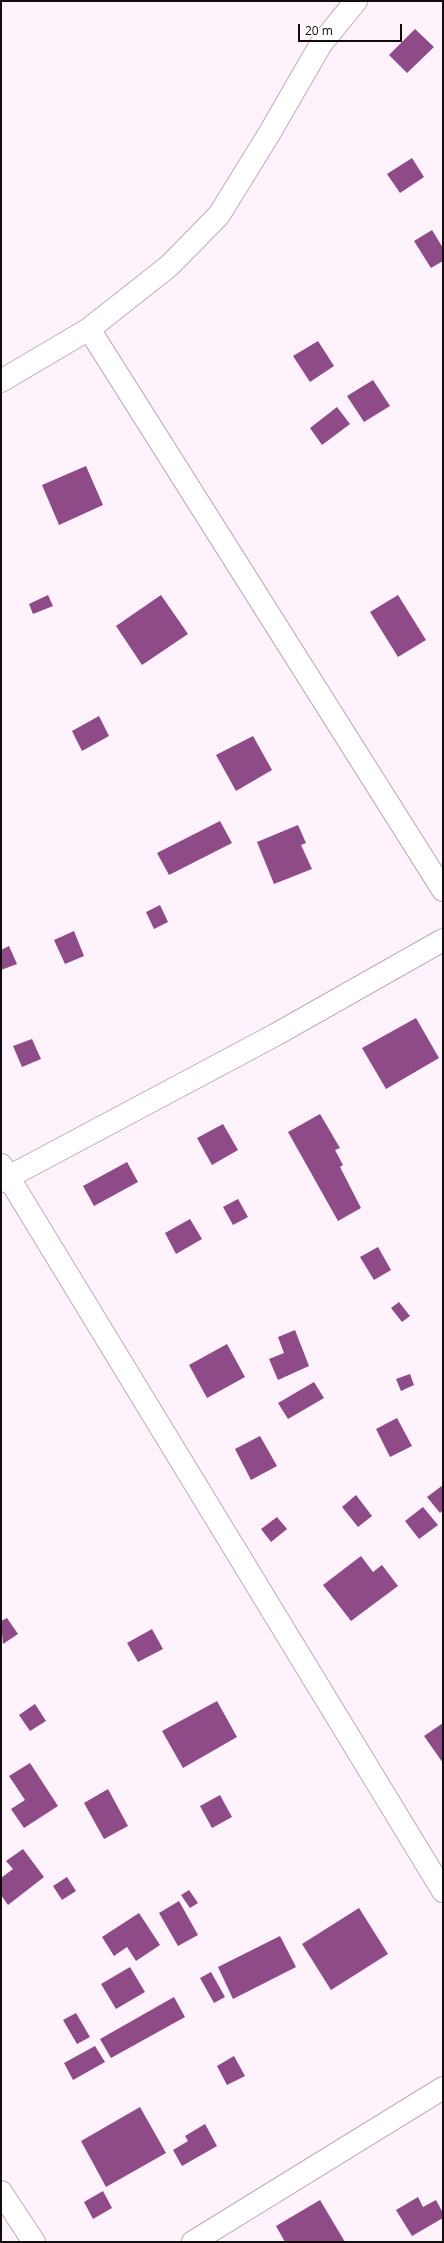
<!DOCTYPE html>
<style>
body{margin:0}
#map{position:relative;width:444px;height:2243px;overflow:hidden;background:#fef2fd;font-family:"Open Sans",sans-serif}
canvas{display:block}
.frame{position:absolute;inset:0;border:2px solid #110b10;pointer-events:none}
.scale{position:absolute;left:298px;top:24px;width:104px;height:18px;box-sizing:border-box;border:2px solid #110b10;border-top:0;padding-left:5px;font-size:12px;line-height:14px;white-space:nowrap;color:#110b10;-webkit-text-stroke:3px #fff;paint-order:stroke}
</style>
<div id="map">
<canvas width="444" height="2243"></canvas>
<div class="frame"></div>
<div class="scale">20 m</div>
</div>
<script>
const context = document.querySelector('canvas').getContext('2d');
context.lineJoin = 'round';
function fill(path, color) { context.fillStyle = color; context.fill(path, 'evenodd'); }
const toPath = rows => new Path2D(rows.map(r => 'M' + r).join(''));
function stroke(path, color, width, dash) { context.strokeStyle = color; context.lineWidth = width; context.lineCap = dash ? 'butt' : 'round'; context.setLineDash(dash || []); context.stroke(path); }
const building = toPath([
 [415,29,434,47,407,73,389,55],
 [412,158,424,177,400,193,387,174],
 [432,230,443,248,443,261,431,268,414,241],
 [318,341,334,366,310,382,293,356],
 [373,380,390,406,364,422,347,396],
 [337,407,350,424,322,445,310,428],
 [86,466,103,505,59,525,42,485],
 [48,595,53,606,33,614,29,604],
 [161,595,188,634,142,665,116,626],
 [398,595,426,640,398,657,370,612],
 [99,716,109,736,82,751,72,731],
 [253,736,272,770,236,791,216,755],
 [220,821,232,843,169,875,157,853],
 [298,825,306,843,301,845,312,869,274,884,257,842],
 [160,905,168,922,154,929,146,912],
 [74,931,84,956,65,964,54,940],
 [9,946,17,964,1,970,1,950],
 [416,1018,439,1058,386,1089,362,1048],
 [32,1039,41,1059,22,1067,13,1046],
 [320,1114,340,1148,335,1150,343,1165,340,1167,361,1208,338,1221,288,1132],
 [223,1124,238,1150,212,1165,197,1138],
 [127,1162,138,1182,94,1206,83,1186],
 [238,1199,248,1217,233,1225,223,1207],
 [190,1219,202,1239,176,1254,165,1233],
 [378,1247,391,1270,374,1280,360,1257],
 [399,1302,410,1316,402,1322,391,1308],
 [295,1330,309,1366,278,1380,269,1359,284,1353,278,1337],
 [227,1344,245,1377,207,1398,189,1365],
 [410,1374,414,1385,401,1391,396,1379],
 [314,1382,324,1398,288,1419,278,1403],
 [397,1418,412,1446,390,1457,376,1429],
 [260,1436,277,1466,251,1480,235,1449],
 [443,1485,443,1510,440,1513,427,1497],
 [356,1495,372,1516,358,1527,342,1507],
 [423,1507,438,1525,419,1539,405,1521],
 [277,1517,287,1529,271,1542,261,1529],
 [361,1556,373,1572,382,1565,398,1586,351,1621,323,1585],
 [7,1618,18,1634,3,1644,1,1621],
 [152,1629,163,1649,138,1662,127,1643],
 [217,1701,237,1737,183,1768,162,1731],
 [35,1704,46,1721,30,1731,19,1715],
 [443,1723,443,1763,424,1736],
 [30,1763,58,1806,24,1828,11,1809,25,1800,9,1776],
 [108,1789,128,1826,104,1839,84,1803],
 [220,1795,232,1817,212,1828,200,1806],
 [23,1849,44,1877,8,1905,1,1895,1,1878,13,1869,6,1861],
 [67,1877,76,1891,62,1900,53,1886],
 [189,1890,198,1903,190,1908,181,1895],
 [179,1901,198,1935,178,1946,159,1913],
 [359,1908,388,1954,331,1990,302,1944],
 [139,1913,160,1945,136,1961,127,1947,114,1956,102,1937],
 [280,1936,296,1967,233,1999,218,1967],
 [130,1967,145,1992,116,2009,101,1984],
 [211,1972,225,1997,214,2003,200,1978],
 [174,1997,185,2017,111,2058,100,2039],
 [76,2013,90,2037,77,2044,63,2020],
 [95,2046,105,2062,73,2080,64,2063],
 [234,2056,245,2076,227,2085,217,2066],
 [140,2107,166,2153,106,2187,81,2141],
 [205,2124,217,2146,182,2166,173,2150,188,2141,185,2136],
 [103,2191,112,2208,93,2219,84,2202],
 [418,2197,423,2207,436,2200,443,2213,443,2218,412,2236,396,2210],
 [320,2200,345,2242,285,2242,276,2226]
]);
const minor = toPath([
 [89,329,443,890],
 [1,381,89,329,169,266,219,215,269,134,321,44,356,1],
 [1,1165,443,1891],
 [1,1181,275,1035,443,940],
 [1,2192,34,2242],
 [193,2242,443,2088]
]);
fill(building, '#8f4a88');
stroke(minor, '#beabbc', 24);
stroke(minor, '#fff', 22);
</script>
